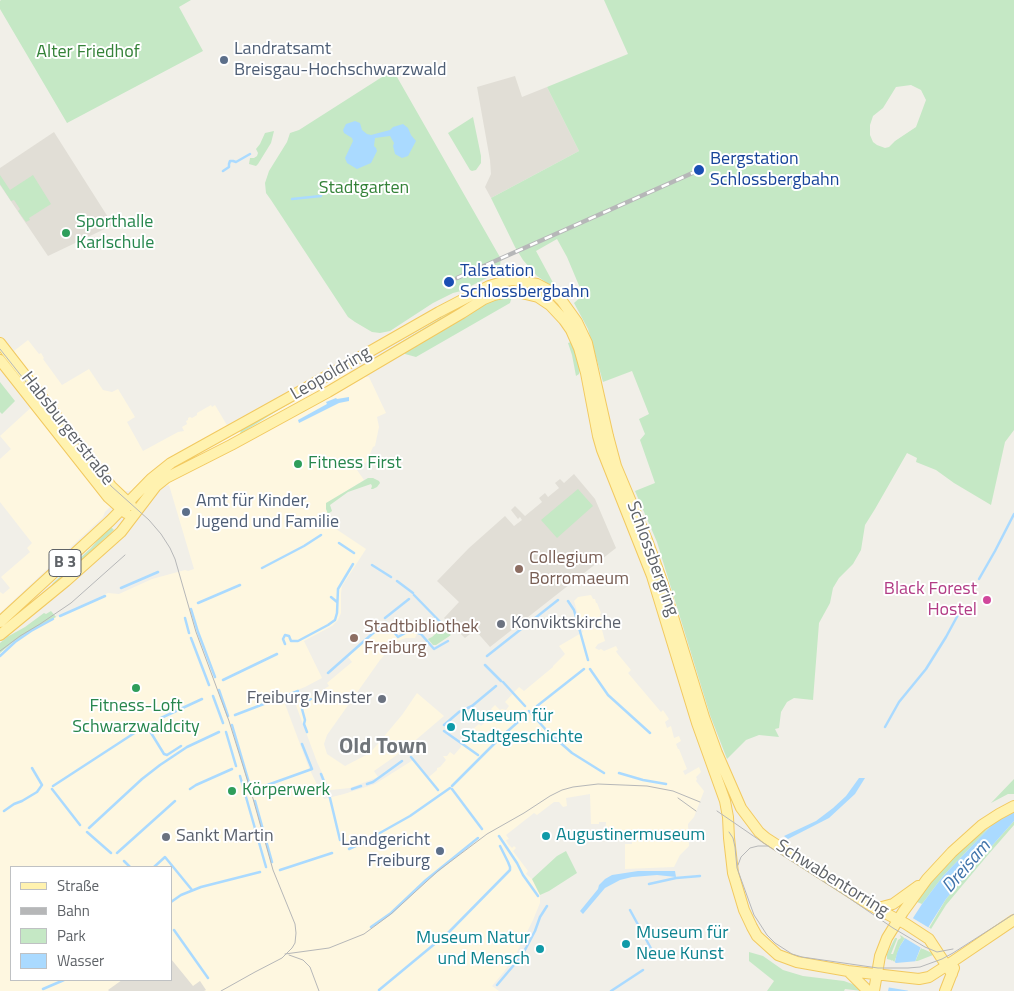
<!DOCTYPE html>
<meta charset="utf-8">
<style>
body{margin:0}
#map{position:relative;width:1014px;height:991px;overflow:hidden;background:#f1efe8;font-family:"Titillium Web",sans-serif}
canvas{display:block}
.legend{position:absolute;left:10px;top:866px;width:162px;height:115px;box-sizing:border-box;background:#fff;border:1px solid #bfc1c3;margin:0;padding:6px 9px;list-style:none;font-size:15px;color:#5f6368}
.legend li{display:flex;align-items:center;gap:10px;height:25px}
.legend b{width:25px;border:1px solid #bfc1c3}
</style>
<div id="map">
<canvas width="1014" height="991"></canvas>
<ul class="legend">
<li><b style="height:6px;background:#fff2af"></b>Straße</li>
<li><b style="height:6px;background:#b6b7b8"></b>Bahn</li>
<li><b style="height:14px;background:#c5e8c5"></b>Park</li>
<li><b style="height:14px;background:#aadaff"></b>Wasser</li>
</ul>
</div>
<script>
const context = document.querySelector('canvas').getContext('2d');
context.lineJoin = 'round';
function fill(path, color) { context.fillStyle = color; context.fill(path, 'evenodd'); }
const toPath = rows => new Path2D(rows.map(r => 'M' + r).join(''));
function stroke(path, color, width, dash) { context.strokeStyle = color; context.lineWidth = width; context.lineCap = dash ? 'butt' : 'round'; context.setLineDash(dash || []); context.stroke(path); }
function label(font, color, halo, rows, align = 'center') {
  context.font = font + ' "Titillium Web",sans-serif'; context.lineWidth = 4; context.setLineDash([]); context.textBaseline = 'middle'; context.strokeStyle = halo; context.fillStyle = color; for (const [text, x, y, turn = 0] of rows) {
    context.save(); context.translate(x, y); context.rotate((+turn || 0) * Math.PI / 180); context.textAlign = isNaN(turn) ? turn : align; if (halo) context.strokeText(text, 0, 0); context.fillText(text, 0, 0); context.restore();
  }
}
const commercial = toPath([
 [28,340,39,354,41,353,44,358,43,359,62,385,89,369,103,390,112,392,118,389,135,417,127,422,143,451,178,432,184,431,182,427,187,424,186,421,188,420,188,418,190,417,192,418,197,415,197,413,211,405,212,407,215,405,231,432,241,429,241,434,275,412,348,371,360,377,369,377,386,413,377,417,379,427,375,446,373,447,367,461,357,470,364,480,327,503,326,509,328,514,336,529,366,549,342,586,341,593,341,613,338,620,332,626,304,641,322,678,305,687,282,696,309,768,324,799,344,794,375,784,413,760,428,777,429,777,437,770,437,768,440,767,446,760,443,756,447,756,450,752,454,755,461,747,462,743,465,739,468,742,470,740,472,741,473,739,469,736,474,731,473,729,479,724,481,726,488,719,490,720,496,715,491,709,495,705,500,710,502,709,506,710,509,706,505,702,519,687,524,691,553,667,553,666,565,654,559,646,583,632,574,601,578,597,591,595,593,599,595,599,596,603,597,603,601,613,600,614,602,623,601,626,605,641,598,644,595,648,599,650,601,649,604,651,616,646,618,650,616,651,617,653,631,670,628,673,661,712,663,710,669,719,665,722,667,728,671,726,674,738,679,736,681,741,676,744,678,749,679,749,687,769,683,771,685,775,699,767,701,772,696,777,697,779,696,781,704,791,694,817,688,824,689,846,680,855,674,867,625,869,625,844,632,844,632,835,605,835,606,822,599,822,599,824,591,824,590,794,566,798,567,806,563,807,559,802,554,802,537,815,534,813,506,835,509,839,506,840,508,844,512,848,514,846,516,848,513,851,528,871,526,874,532,879,540,895,540,903,533,920,514,958,503,973,492,986,499,991,0,991,0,653,12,643,29,632,60,615,108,593,119,594,152,579,185,570,188,571,194,569,169,485,162,487,170,467,142,490,126,491,105,512,103,517,0,613,0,592,3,594,10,588,1,577,30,552,27,548,32,543,0,502,0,459,11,449,0,436,36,403,71,430,14,351],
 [11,867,171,867,171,980,11,980],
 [385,623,397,637,409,628,412,627,418,631,415,638,406,638,397,641,380,660,327,735,324,744,327,754,345,766,370,753,402,715,417,693,444,716,404,750,374,771,378,777,350,788,330,790,317,762,294,700,308,693,312,697,329,686,327,683,352,662,348,657]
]);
const education = toPath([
 [515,76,522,97,547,87,579,151,491,198,485,187,491,174,490,160,477,87],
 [54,132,113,225,48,256,0,185,0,168],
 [574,474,595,499,616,548,490,647,475,630,465,638,444,618,459,602,437,581,469,548,505,516,514,526,522,520,520,517,518,519,511,510,515,506,525,516,542,502,539,498,545,493,548,497,559,488,555,483,560,479,564,483],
 [171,959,193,986,200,981,206,990,204,991,109,991,108,990,122,980,171,980]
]);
const green = toPath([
 [1,0,191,0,179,7,203,51,67,123,0,9,0,1],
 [604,0,1014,0,1014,430,1005,442,991,505,954,483,936,470,916,462,917,458,907,453,875,509,865,525,861,550,853,564,839,578,833,588,830,603,819,623,813,700,794,698,787,702,781,712,779,728,775,729,779,737,759,735,746,740,727,759,710,715,657,542,635,491,655,483,640,440,645,434,639,419,649,414,632,371,603,382,588,329,574,303,583,295,567,257,557,239,536,251,557,290,537,276,523,260,515,247,491,198,579,151,547,87,628,54],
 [911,85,921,90,926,100,916,127,895,141,889,147,885,148,877,145,873,142,870,135,870,125,873,116,883,108,896,87],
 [393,70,501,259,500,265,495,273,491,276,461,291,453,293,433,303,390,331,380,333,372,332,355,322,348,317,271,200,266,193,265,183,269,171,287,142,290,133,299,130],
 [473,117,481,156,481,163,476,170,472,171,470,170,448,133],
 [274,131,271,143,258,164,256,166,249,164,250,158,254,158,257,156,258,153,256,149,260,144,265,133],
 [0,175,10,190,33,175,51,204,29,218,30,220,26,222,18,211,20,209,14,200,11,201,0,184],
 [513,285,514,287,508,287,492,291,382,356,381,354,486,291,494,288],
 [512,296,510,303,416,357,405,354,402,351,487,301],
 [571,342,576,352,580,369,579,374,576,376,572,355,568,343],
 [347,370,348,371,280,409,240,434,241,429],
 [0,382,15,401,2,414,0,412],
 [368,478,373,478,379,481,380,483,377,487,373,489,371,489,372,486,371,484,348,492,330,505,332,511,328,514,326,509,326,503],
 [578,489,593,506,557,538,541,520],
 [110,526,114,530,49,590,53,583,91,548],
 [51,611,56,617,29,632,12,643,0,653,0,643,7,637,25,627,44,613,46,614],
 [442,628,451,635,436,645,433,645,428,639,432,637],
 [1014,779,1014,794,1008,794,991,803],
 [1014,821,1014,825,987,856,946,905,931,929,929,928,946,899,967,874],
 [992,825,943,876,922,904,917,902,929,885,952,858,970,842],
 [566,851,577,873,549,891,540,895,532,879,557,856],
 [900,935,905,938,900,946,894,963,891,960,887,959,887,954,895,938,897,938,897,939,891,954,893,954,898,940,901,938],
 [921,948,932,953,933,955,915,962],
 [749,952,763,956,783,970,803,976,844,981,858,986,862,991,845,989,844,991,767,991,774,981,749,961]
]);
const water = toPath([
 [355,121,360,123,362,130,367,134,371,135,390,130,393,127,403,124,408,128,411,135,416,141,408,156,402,158,395,154,393,146,394,143,390,136,375,138,374,146,376,148,377,151,371,163,357,169,347,163,345,158,353,141,352,138,344,133,343,130,346,124],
 [349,397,349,401,339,403,299,423,298,420,327,404,326,402,336,398,337,399],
 [859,778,865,778,855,794,829,818,788,839,784,836,816,821,833,808,846,796],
 [1014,802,1014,821,967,874,946,899,929,926,915,962,908,991,888,991,897,953,900,946,904,940,913,918,922,904,943,876],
 [638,871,675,871,676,877,657,875,632,877,620,880,605,888,583,914,580,911,598,889,599,885,605,879,612,875]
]);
const pier = toPath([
 [911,917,931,929,923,949,903,937],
 [892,960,896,963,918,961,910,991,886,987]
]);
const stream = toPath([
 [223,171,229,167,229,164,230,161,233,161,236,162,250,154],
 [292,199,321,196],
 [339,543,354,553],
 [372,565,391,577],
 [262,568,304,546,321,535],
 [979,579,995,551,1014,514],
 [397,581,413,593],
 [121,588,158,572],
 [414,595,450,632],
 [331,597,337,602],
 [568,601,574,610,588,660],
 [198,603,240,585],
 [191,609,198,632,215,677],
 [60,616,105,596],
 [185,618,189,633],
 [385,618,409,599],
 [386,622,398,637,407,632,413,631,421,634,434,649,448,641],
 [191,638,209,685],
 [285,644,283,639,285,635,289,636,291,641,298,641,328,625,335,620,337,613,338,589,353,564],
 [0,656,15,642,31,631,53,619],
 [487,656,558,600],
 [485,665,501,681],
 [590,669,608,695,650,733],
 [328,673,380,627],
 [223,680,277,654],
 [503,682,525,706],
 [219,690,228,716],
 [288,695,298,691],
 [213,696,223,723],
 [537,706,584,669],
 [529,711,547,731,572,753,604,773],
 [235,715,282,697],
 [161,718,202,699],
 [232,725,250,786],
 [444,725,459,712,472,706,496,686],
 [885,727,899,702,926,669,946,637,959,613],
 [148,728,164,754,167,755,181,746],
 [444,731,478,755],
 [226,732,236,766],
 [307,732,304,724,305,720,302,709,304,703,311,699],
 [411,757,438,790],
 [619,773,643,780,666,784],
 [321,774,329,794,340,840],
 [240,776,266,867],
 [367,784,373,782,402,761],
 [53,786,139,730],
 [452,786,501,737,527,714],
 [259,788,312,769,302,744],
 [52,789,80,825],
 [190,789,196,785,232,769],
 [352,789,361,786],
 [452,789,482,829],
 [255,801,272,862],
 [4,811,14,804,22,801,37,792,42,785,32,768],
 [89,828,142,779,160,765,187,747,219,732],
 [87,832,111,853],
 [499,836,517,863,523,875,538,896],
 [349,849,362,843,410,816,450,788],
 [117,853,175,801],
 [124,861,130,867],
 [154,867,165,857,192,890],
 [280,870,332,853],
 [649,884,676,878,700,876],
 [171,902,181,895,201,887,260,872],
 [630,910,654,954],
 [371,927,391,913,426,880,478,838],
 [174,930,208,978],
 [497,985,519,959,526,948,535,931,540,917,547,906],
 [43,989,64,980],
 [379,990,449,932,510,870,510,867,508,862,500,846],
 [611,991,643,970]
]);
const primary = toPath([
 [0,343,111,486,131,505],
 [0,360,108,497,126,513],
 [0,622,110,521,151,479,171,463,297,393,439,312,489,286,506,281,513,280,537,284,554,293,562,301,577,322,587,343,608,436,616,466,647,540,662,581,704,717,717,753,741,808,759,832,766,838,870,905,906,924,929,939,952,974],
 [0,635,66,581,121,532,156,486,166,478,231,445,328,392,462,313,484,299,494,295,513,291,538,297,550,305,564,320,571,330,579,348,586,373,598,436,602,450,652,576,697,723,725,801,728,817,729,838,733,873,744,910,752,927,757,936,778,955,797,962,848,971,919,979,929,977,946,966,1014,920],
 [878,908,893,904,918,886],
 [848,971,868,991],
 [874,991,880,956,887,938,903,912,927,879,952,852,982,825,999,814,1014,806],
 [945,991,954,968]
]);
const tram = toPath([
 [0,349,30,387,62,423,111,486,149,520,161,534,170,548,175,559,196,632,229,721,252,795,273,870,295,924,296,933,295,943,292,948,282,958,255,972,221,991],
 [0,651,20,636,40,624,71,603,125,555],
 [678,798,696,811],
 [717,811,768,846,843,894,893,928,925,947,937,952,953,949],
 [729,832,733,838,735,847,737,868,754,915,758,921,767,935,775,943,792,954,802,957,878,968,908,968,920,967,942,959,953,953,1014,914],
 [738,865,741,857,750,848,758,846,768,846],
 [285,954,329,948,364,934,391,914,438,871,487,834,524,813,550,796,562,790,573,787,598,784,647,786,673,791,700,802],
 [289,955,303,960,310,967,319,991]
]);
const rail = toPath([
 [457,278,697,171]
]);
const markers = [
 [224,60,5,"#5c6f8a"],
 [699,170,6,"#1a4fb4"],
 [66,233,5,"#2e9e5b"],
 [449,282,6,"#1a4fb4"],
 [298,464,5,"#2e9e5b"],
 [186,512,5,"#5c6f8a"],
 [519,569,5,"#8d6e63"],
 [987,600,5,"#d1479c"],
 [501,624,5,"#6b7280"],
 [354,638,5,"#8d6e63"],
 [136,688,5,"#2e9e5b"],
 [382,699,5,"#6b7280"],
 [451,727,5,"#0f9aa8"],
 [232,791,5,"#2e9e5b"],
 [546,836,5,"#0f9aa8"],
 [166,837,5,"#6b7280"],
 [440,851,5,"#5c6f8a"],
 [626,944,5,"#0f9aa8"],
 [540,949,5,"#0f9aa8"]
];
const shields = [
 [65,563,32]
];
const shieldNames = [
 ["B 3",65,563]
];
const serviceNames = [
 ["Landratsamt",234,50],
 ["Breisgau-Hochschwarzwald",234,71],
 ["Amt für Kinder,",196,502],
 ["Jugend und Familie",196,523],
 ["Landgericht",430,841,"right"],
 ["Freiburg",430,862,"right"]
];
const parkNames = [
 ["Alter Friedhof",88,53],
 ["Stadtgarten",364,189]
];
const transitNames = [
 ["Bergstation",710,160],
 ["Schlossbergbahn",710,181],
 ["Talstation",460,272],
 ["Schlossbergbahn",460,293]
];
const leisureNames = [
 ["Sporthalle",76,223],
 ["Karlschule",76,244],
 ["Fitness First",308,464],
 ["Fitness-Loft",136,707,"center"],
 ["Schwarzwaldcity",136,728,"center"],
 ["Körperwerk",242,791]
];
const streetNames = [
 ["Leopoldring",331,374,-30],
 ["Habsburgerstraße",67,429,52],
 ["Schlossbergring",652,559,70],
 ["Schwabentorring",832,879,32]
];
const educationNames = [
 ["Collegium",529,559],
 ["Borromaeum",529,580],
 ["Stadtbibliothek",364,628],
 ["Freiburg",364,649]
];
const hotelNames = [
 ["Black Forest",977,590],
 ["Hostel",977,611]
];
const worshipNames = [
 ["Konviktskirche",511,624],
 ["Freiburg Minster",372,699,"right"],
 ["Sankt Martin",176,837]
];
const cultureNames = [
 ["Museum für",461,717],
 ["Stadtgeschichte",461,738],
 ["Augustinermuseum",556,836],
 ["Museum für",636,934],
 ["Neue Kunst",636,955],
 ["Museum Natur",530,939,"right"],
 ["und Mensch",530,960,"right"]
];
const waterNames = [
 ["Dreisam",967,867,-49]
];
const districtNames = [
 ["Old Town",383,748]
];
fill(commercial, '#fef7e0');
fill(education, '#e1ded6');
fill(green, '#c5e8c5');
fill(water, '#aadaff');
fill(pier, '#f1efe8');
stroke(stream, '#aadaff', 2.5);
stroke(primary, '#f2c960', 12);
stroke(primary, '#fff2af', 10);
stroke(tram, '#b6b7b8', 1);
stroke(rail, '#b6b7b8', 4.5);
stroke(rail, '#fff', 2.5, [8]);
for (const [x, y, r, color] of markers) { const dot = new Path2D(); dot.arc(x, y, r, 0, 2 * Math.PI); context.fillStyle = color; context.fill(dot); stroke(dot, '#fff', 2); }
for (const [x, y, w] of shields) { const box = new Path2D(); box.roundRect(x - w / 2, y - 13.5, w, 27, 4); context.fillStyle = '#fff'; context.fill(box); stroke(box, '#5f6368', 1); }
label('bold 16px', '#5f6368', null, shieldNames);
label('18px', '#4e5e75', '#fff', serviceNames, 'left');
label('18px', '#348238', '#fff', parkNames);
label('18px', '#164399', '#fff', transitNames, 'left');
label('18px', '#27864d', '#fff', leisureNames, 'left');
label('18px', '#5f6368', '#fff', streetNames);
label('18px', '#785e54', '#fff', educationNames, 'left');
label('18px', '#b23c85', '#fff', hotelNames, 'right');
label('18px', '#5b616d', '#fff', worshipNames, 'left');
label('18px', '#0d838f', '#fff', cultureNames, 'left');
label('italic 19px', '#4174aa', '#fff', waterNames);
label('bold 22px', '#70757a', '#fff', districtNames);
</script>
